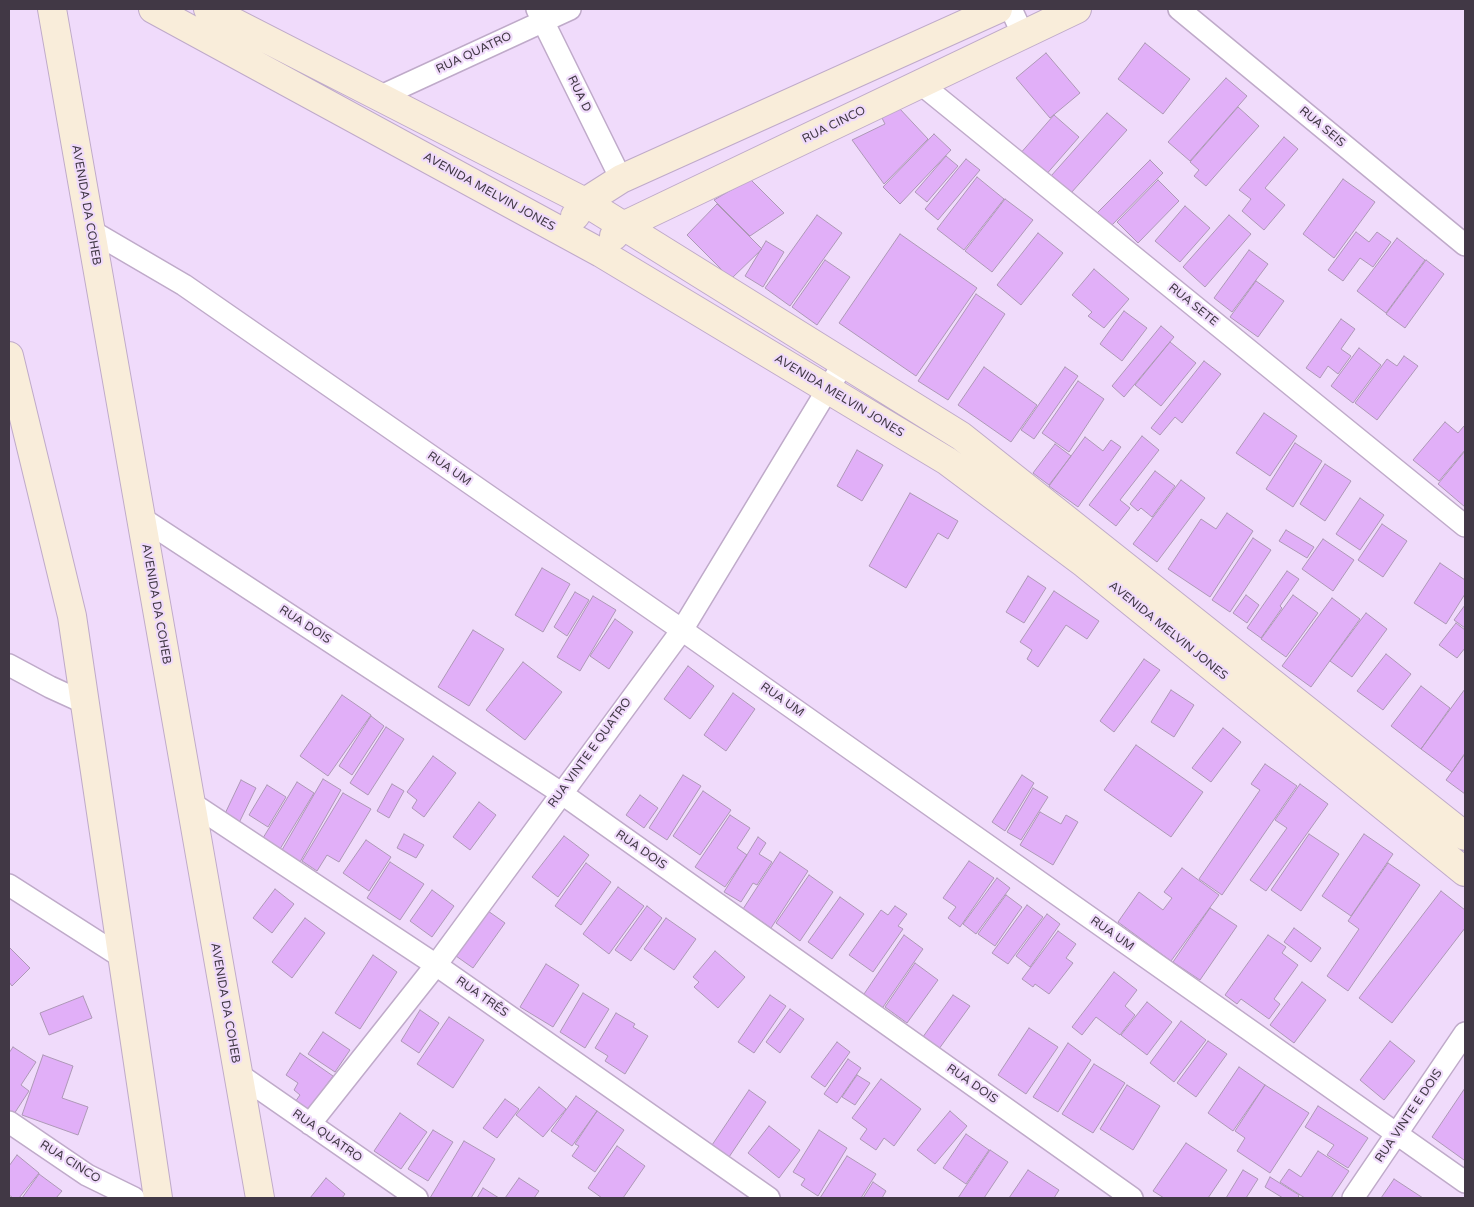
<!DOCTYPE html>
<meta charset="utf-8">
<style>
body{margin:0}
#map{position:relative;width:1474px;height:1207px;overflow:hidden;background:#f0dbfb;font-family:"Varela Round",sans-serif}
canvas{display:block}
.frame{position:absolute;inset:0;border:10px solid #413845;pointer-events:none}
</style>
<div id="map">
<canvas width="1474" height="1207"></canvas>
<div class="frame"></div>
</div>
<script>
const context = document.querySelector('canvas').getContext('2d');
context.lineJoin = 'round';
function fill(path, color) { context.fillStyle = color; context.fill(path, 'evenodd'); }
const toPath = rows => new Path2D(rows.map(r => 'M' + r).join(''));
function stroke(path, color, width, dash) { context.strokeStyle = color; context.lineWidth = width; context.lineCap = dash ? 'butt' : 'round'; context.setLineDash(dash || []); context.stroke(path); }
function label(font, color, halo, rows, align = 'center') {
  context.font = font + ' "Varela Round",sans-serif'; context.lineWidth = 4.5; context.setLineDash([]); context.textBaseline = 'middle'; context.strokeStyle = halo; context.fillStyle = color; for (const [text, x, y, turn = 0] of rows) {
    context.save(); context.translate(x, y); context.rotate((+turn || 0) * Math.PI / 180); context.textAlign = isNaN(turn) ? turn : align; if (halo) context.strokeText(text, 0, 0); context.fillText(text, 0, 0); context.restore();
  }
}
const building = toPath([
 [1145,43,1190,79,1163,114,1118,79,1145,43],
 [1046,53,1080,93,1050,118,1016,78,1046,53],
 [1226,78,1247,96,1190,161,1168,142,1226,78],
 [1238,107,1259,126,1206,186,1194,176,1199,170,1190,162,1238,107],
 [899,108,928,139,884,184,852,140,885,124,882,118,899,108],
 [1107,113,1127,130,1071,193,1051,176,1107,113],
 [1054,115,1079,137,1044,177,1019,155,1054,115],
 [934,134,951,150,900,204,883,187,934,134],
 [1284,137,1298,149,1265,188,1285,205,1264,230,1242,211,1251,199,1239,190,1284,137],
 [946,156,958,166,927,202,915,192,946,156],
 [966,159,980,170,938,220,925,209,966,159],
 [1150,160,1163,173,1109,228,1096,214,1150,160],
 [977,177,1004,199,964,250,937,229,977,177],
 [750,179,784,213,750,236,714,200,750,179],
 [1343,179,1375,202,1334,258,1303,234,1343,179],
 [1158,180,1179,201,1138,243,1117,222,1158,180],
 [1005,199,1033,220,992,272,965,251,1005,199],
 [717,204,762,249,731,279,687,235,717,204],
 [1185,206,1210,228,1180,262,1155,241,1185,206],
 [817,215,842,233,790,306,765,288,817,215],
 [1229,215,1251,234,1205,287,1183,267,1229,215],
 [1356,232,1369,242,1377,232,1391,242,1373,267,1360,258,1343,281,1328,270,1356,232],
 [1038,233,1063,253,1021,305,997,285,1038,233],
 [900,234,977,288,916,376,839,323,900,234],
 [1397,238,1425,260,1386,313,1357,291,1397,238],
 [766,241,784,252,763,287,745,276,766,241],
 [1249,250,1268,264,1232,312,1214,298,1249,250],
 [825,260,850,277,817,325,792,307,825,260],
 [1426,260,1444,274,1405,328,1386,314,1426,260],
 [1094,269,1129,299,1104,328,1088,316,1092,312,1072,295,1094,269],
 [1256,281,1284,301,1258,337,1230,317,1256,281],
 [976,294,1005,314,948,400,918,381,976,294],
 [1124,311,1147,328,1122,361,1100,344,1124,311],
 [1341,319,1355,329,1341,349,1351,356,1338,374,1328,366,1320,378,1306,368,1341,319],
 [1161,326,1174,337,1124,397,1112,386,1161,326],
 [1170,342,1196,363,1161,406,1135,385,1170,342],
 [1359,348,1381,365,1353,403,1331,386,1359,348],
 [1404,356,1418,366,1377,420,1355,403,1387,359,1397,366,1404,356],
 [1204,361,1221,374,1182,423,1175,417,1160,435,1151,428,1204,361],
 [984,367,1037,405,1011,442,958,405,984,367],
 [1065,367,1078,376,1034,439,1021,430,1065,367],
 [1078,381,1104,399,1069,452,1042,433,1078,381],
 [1264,413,1297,436,1270,476,1236,453,1264,413],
 [1445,422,1458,433,1464,426,1465,427,1465,450,1439,481,1413,460,1445,422],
 [1142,436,1159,450,1120,500,1130,508,1116,526,1089,505,1142,436],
 [1085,437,1103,451,1111,440,1121,447,1078,507,1049,486,1085,437],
 [1295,443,1322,461,1293,507,1266,489,1295,443],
 [1055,444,1071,456,1049,485,1033,473,1055,444],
 [857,450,883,465,862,501,837,486,857,450],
 [1465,451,1465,507,1438,484,1465,451],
 [1325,464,1351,481,1325,521,1300,504,1325,464],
 [1155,471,1175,486,1152,517,1141,508,1138,511,1130,504,1155,471],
 [1181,480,1205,498,1157,562,1133,544,1181,480],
 [910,493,958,521,948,539,938,533,906,588,869,566,910,493],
 [1360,498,1384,515,1360,550,1336,534,1360,498],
 [1227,513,1253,531,1210,597,1168,569,1201,519,1216,529,1227,513],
 [1382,524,1407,541,1383,577,1358,560,1382,524],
 [1286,530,1314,547,1307,558,1279,541,1286,530],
 [1253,538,1271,550,1230,612,1212,600,1253,538],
 [1323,539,1354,560,1333,591,1302,569,1323,539],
 [1440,563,1465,580,1465,594,1446,624,1414,603,1440,563],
 [542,568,570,584,543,632,515,615,542,568],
 [1287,571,1299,579,1280,606,1282,608,1261,638,1247,628,1287,571],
 [1028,576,1046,588,1024,623,1006,612,1028,576],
 [1054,591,1099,621,1087,639,1066,625,1038,667,1027,659,1032,650,1020,642,1054,591],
 [575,592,589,600,567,636,554,627,575,592],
 [1246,595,1259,605,1247,623,1233,613,1246,595],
 [1293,595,1318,613,1286,657,1261,639,1293,595],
 [593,596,616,610,580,671,557,657,593,596],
 [1332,598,1360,619,1311,687,1282,666,1332,598],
 [1465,605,1465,628,1454,620,1465,605],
 [1366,613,1387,629,1352,677,1330,661,1366,613],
 [615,619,633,632,609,669,590,656,615,619],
 [1456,623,1465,630,1465,648,1457,658,1439,645,1456,623],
 [473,630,504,649,469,706,438,687,473,630],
 [1386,654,1411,674,1383,710,1357,691,1386,654],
 [1144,659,1160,670,1114,732,1100,721,1144,659],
 [523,662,562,692,525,740,486,710,523,662],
 [688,666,714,686,690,719,664,699,688,666],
 [1421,686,1450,708,1421,749,1391,726,1421,686],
 [1465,689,1465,753,1452,772,1421,749,1465,689],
 [1171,690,1194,705,1174,737,1151,722,1171,690],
 [733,693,755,709,726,751,704,735,733,693],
 [342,695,371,715,328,776,300,756,342,695],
 [371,716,384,726,352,775,339,766,371,716],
 [386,727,404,739,368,795,350,783,386,727],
 [1223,728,1241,742,1211,782,1192,768,1223,728],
 [1136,745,1203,792,1171,837,1104,790,1136,745],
 [1465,754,1465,794,1446,780,1465,754],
 [433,756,456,773,424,817,412,808,417,800,407,792,433,756],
 [1265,764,1297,786,1222,895,1199,879,1260,790,1251,784,1265,764],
 [683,775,701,786,667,840,649,828,683,775],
 [1022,775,1034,783,1005,831,992,822,1022,775],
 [323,779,341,790,300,862,282,850,323,779],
 [241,780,256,788,237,827,222,820,241,780],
 [297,782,314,793,280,849,263,838,297,782],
 [392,784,404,791,389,818,377,811,392,784],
 [1300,784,1328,804,1266,891,1250,880,1287,828,1275,820,1300,784],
 [267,785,286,797,268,827,249,815,267,785],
 [1033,788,1048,797,1021,840,1007,832,1033,788],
 [703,791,731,810,700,855,673,836,703,791],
 [343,793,371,809,339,862,327,855,317,871,302,861,343,793],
 [640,795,658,808,644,828,626,815,640,795],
 [479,802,496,815,470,850,453,837,479,802],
 [1040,812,1061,824,1066,815,1078,822,1053,865,1020,845,1040,812],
 [730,815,750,828,737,848,747,855,725,887,695,867,730,815],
 [404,834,424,845,416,858,397,848,404,834],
 [1309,834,1339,854,1301,911,1271,890,1309,834],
 [1364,834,1393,854,1351,916,1322,896,1364,834],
 [564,836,589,855,558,897,532,877,564,836],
 [758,837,766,843,759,854,772,862,757,885,753,883,741,902,724,892,758,837],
 [366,840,391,857,369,891,343,873,366,840],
 [780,852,808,871,771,928,743,909,780,852],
 [969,861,994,878,960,927,948,918,956,907,943,898,969,861],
 [390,862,424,884,400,920,367,898,390,862],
 [586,863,611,882,581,925,555,906,586,863],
 [1388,863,1420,885,1348,991,1327,976,1359,929,1348,921,1388,863],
 [1182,868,1219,895,1171,961,1118,922,1139,892,1163,910,1172,898,1164,892,1182,868],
 [809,875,833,892,800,941,776,923,809,875],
 [997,878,1010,888,976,934,963,924,997,878],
 [618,887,644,906,609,954,583,934,618,887],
 [275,889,294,904,272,933,253,918,275,889],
 [432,890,454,906,432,937,410,921,432,890],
 [1441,891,1465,910,1465,928,1392,1023,1359,998,1441,891],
 [1006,895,1022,907,995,946,978,934,1006,895],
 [840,897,864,914,832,959,808,942,840,897],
 [1027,905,1043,917,1008,964,992,953,1027,905],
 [647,906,662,918,631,961,615,950,647,906],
 [895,906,907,914,898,926,903,929,873,972,849,955,881,910,888,915,895,906],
 [1210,908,1237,926,1200,980,1173,962,1210,908],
 [488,911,505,923,473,968,456,956,488,911],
 [1047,914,1060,924,1030,967,1016,956,1047,914],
 [305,918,325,933,292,978,272,962,305,918],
 [666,918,696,939,674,970,644,949,666,918],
 [1294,928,1321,948,1311,962,1284,942,1294,928],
 [1058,931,1076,944,1066,958,1073,963,1049,994,1035,984,1033,987,1022,979,1058,931],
 [904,935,923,949,881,1010,862,997,904,935],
 [1268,935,1286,947,1282,953,1298,965,1274,999,1280,1004,1269,1019,1241,999,1237,1004,1225,995,1268,935],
 [9,947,30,968,12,986,9,982,9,947],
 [715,951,745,977,718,1008,694,987,699,982,693,977,715,951],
 [373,955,397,972,360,1029,335,1013,373,955],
 [915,963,938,980,907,1023,885,1007,915,963],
 [546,964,579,985,553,1027,520,1007,546,964],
 [1114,972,1137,990,1125,1006,1135,1015,1120,1035,1096,1017,1082,1035,1072,1027,1114,972],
 [1302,982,1326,1000,1294,1043,1270,1025,1302,982],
 [583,993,609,1009,585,1048,560,1032,583,993],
 [770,995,786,1006,754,1053,738,1042,770,995],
 [953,995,970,1006,936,1053,920,1041,953,995],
 [83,996,92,1018,49,1035,40,1013,83,996],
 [1147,1002,1172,1022,1147,1055,1121,1035,1147,1002],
 [790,1009,804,1019,780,1053,766,1042,790,1009],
 [420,1010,439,1023,419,1053,401,1041,420,1010],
 [616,1013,635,1024,633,1027,648,1036,625,1074,605,1061,608,1056,595,1048,616,1013],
 [449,1017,484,1040,453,1088,417,1064,449,1017],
 [1181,1021,1206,1040,1174,1082,1150,1063,1181,1021],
 [1029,1028,1058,1047,1026,1094,998,1075,1029,1028],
 [323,1032,350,1050,335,1072,308,1054,323,1032],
 [1208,1041,1227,1054,1196,1097,1177,1083,1208,1041],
 [1390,1041,1415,1061,1384,1100,1360,1080,1390,1041],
 [837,1042,850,1052,825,1087,811,1077,837,1042],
 [1068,1043,1091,1060,1058,1112,1033,1097,1068,1043],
 [13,1047,36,1062,21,1085,29,1091,14,1114,9,1111,9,1053,13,1047],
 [300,1053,333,1076,308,1111,295,1102,300,1095,294,1090,298,1083,286,1075,300,1053],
 [43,1055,73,1066,62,1098,88,1107,78,1135,22,1115,43,1055],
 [848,1059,861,1068,837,1103,824,1094,848,1059],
 [1094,1064,1125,1083,1093,1133,1062,1114,1094,1064],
 [1239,1067,1265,1085,1233,1131,1208,1113,1239,1067],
 [857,1075,870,1083,855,1105,842,1097,857,1075],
 [881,1079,921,1109,894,1146,884,1138,876,1150,860,1139,867,1129,852,1118,881,1079],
 [1127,1085,1160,1106,1133,1150,1100,1129,1127,1085],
 [1265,1085,1309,1113,1270,1173,1237,1151,1245,1138,1235,1131,1265,1085],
 [539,1087,566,1109,543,1137,516,1115,539,1087],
 [1465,1088,1465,1159,1464,1160,1432,1137,1465,1088],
 [749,1090,766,1102,727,1160,710,1148,749,1090],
 [576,1096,597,1111,572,1146,551,1131,576,1096],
 [505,1099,519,1109,497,1138,483,1128,505,1099],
 [1318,1106,1368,1138,1348,1168,1327,1155,1334,1145,1305,1127,1318,1106],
 [597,1111,624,1130,595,1172,572,1156,579,1146,575,1144,597,1111],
 [950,1111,967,1126,935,1164,917,1150,950,1111],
 [400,1113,427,1132,401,1169,374,1151,400,1113],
 [769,1126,800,1150,779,1178,748,1153,769,1126],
 [433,1130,453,1142,428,1181,408,1169,433,1130],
 [819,1130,847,1148,818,1196,801,1185,805,1179,793,1172,819,1130],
 [966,1134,989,1150,966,1184,943,1168,966,1134],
 [464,1141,495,1159,471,1198,430,1198,464,1141],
 [1186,1143,1227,1170,1208,1198,1164,1198,1153,1191,1186,1143],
 [617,1146,645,1166,623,1198,602,1198,588,1188,617,1146],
 [990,1150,1008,1162,984,1198,958,1198,990,1150],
 [1318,1151,1349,1171,1331,1198,1305,1198,1280,1182,1289,1169,1301,1177,1318,1151],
 [17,1155,39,1173,19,1198,13,1198,9,1195,9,1166,17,1155],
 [847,1156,876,1174,861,1198,820,1198,847,1156],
 [1028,1170,1059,1190,1054,1198,1009,1198,1028,1170],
 [1243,1170,1258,1179,1246,1198,1226,1198,1243,1170],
 [39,1174,62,1191,56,1198,22,1198,39,1174],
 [1270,1177,1299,1195,1298,1198,1283,1198,1265,1187,1270,1177],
 [326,1178,345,1194,342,1198,310,1198,326,1178],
 [519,1178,539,1191,534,1198,505,1198,519,1178],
 [1394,1179,1423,1198,1381,1198,1394,1179],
 [873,1182,886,1191,882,1198,863,1198,873,1182],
 [483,1188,499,1198,477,1198,483,1188]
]);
const street = toPath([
 [537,9,621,179],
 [1011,9,1023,35],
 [1179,9,1465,245],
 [921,84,1465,526],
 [379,97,570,9],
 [90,230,184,285,682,630,1465,1182],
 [140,517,561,793,1132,1198],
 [9,665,50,687,85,703],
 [190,802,436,965,769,1198],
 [9,885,123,958],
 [237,1073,417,1198],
 [9,1122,87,1175,134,1198],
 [310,1124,436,965,682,630,843,364],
 [1353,1198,1465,1033]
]);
const secondary = toPath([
 [52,9,260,1198],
 [153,9,601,253,947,461,1085,564,1465,872],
 [208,9,585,202,961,436,1465,836],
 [575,216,585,202,621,179,998,9],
 [614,236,623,226,1077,9],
 [9,356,72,616,158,1198]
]);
const streetNames = [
 ["RUA QUATRO",474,53,-25],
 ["RUA D",579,94,64],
 ["RUA CINCO",834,125,-26],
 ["RUA SEIS",1322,127,40],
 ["AVENIDA MELVIN JONES",489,192,29],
 ["AVENIDA DA COHEB",86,205,80],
 ["RUA SETE",1193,305,39],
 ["AVENIDA MELVIN JONES",839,396,31],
 ["RUA UM",449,469,35],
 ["AVENIDA DA COHEB",156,604,80],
 ["RUA DOIS",305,625,33],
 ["AVENIDA MELVIN JONES",1168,631,39],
 ["RUA UM",782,700,35],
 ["RUA VINTE E QUATRO",590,753,-54],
 ["RUA DOIS",641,850,35],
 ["RUA UM",1112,934,35],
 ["RUA TRÊS",482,997,35],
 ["AVENIDA DA COHEB",225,1003,80],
 ["RUA DOIS",972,1084,35],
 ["RUA VINTE E DOIS",1409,1116,-56],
 ["RUA QUATRO",327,1136,35],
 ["RUA CINCO",70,1162,32]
];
fill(building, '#e1aff8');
stroke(building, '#ad98b6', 1);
stroke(street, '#bfaac9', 24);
stroke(secondary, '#bfaac9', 30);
stroke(street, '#fff', 21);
stroke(secondary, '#f9edda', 28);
label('12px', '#413845', '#f0dbfb', streetNames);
</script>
